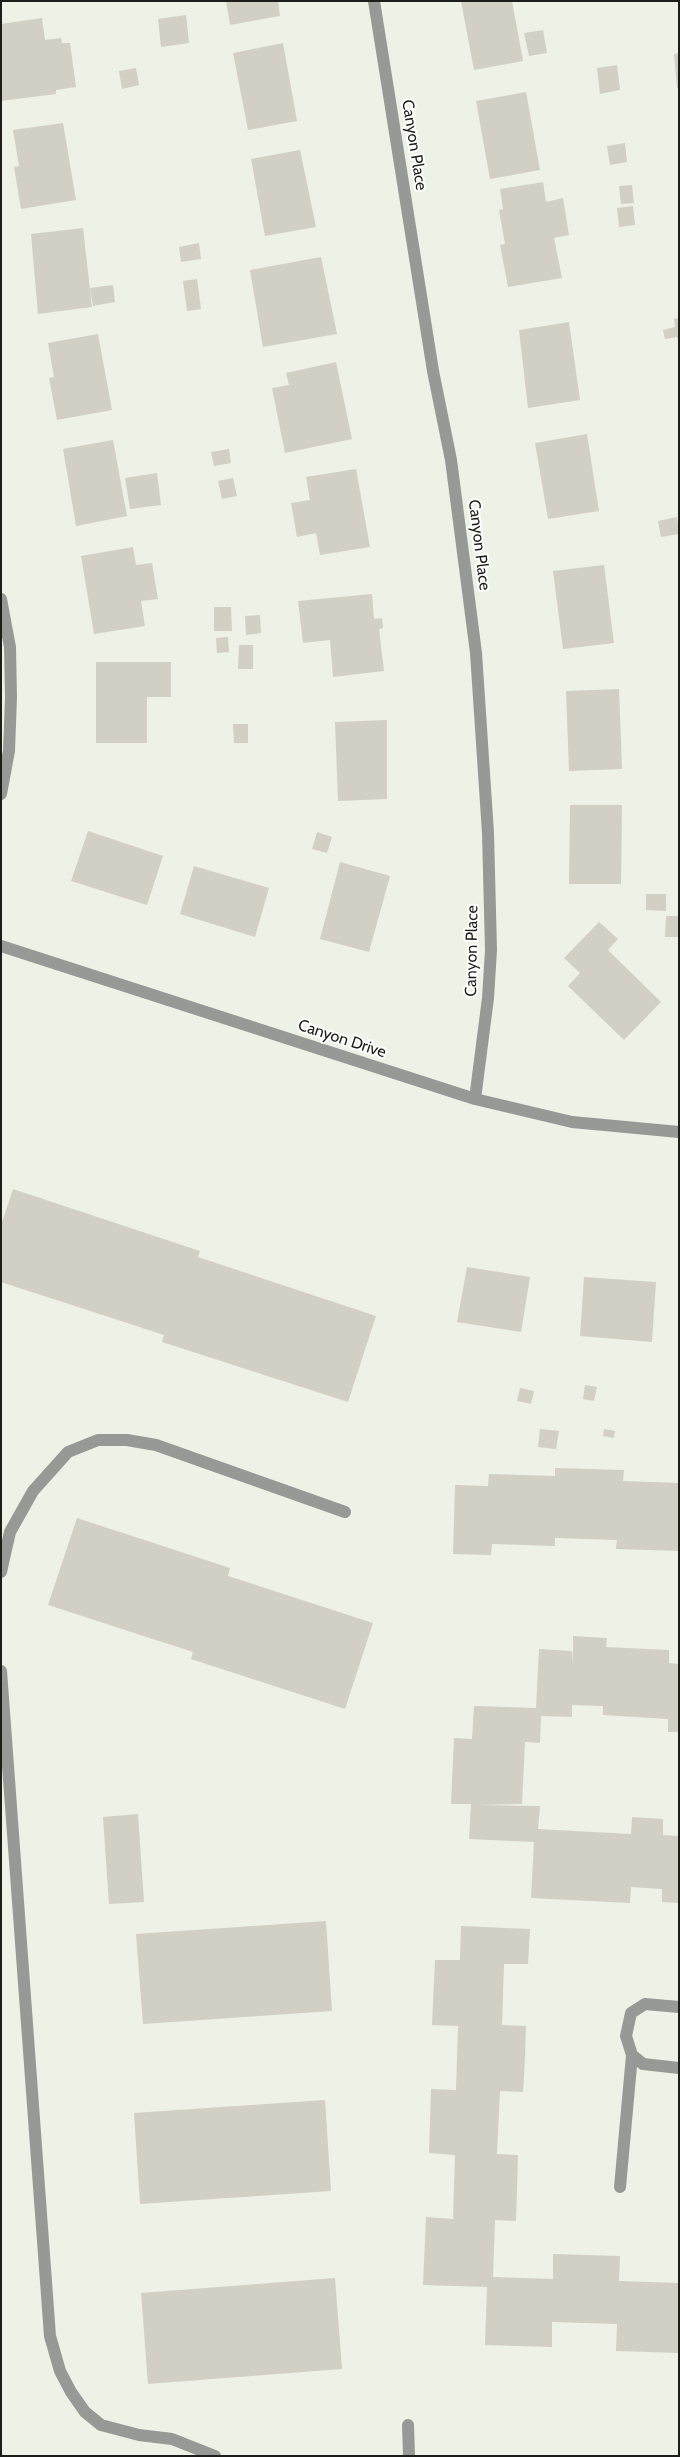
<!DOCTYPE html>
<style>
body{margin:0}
#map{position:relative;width:680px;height:2457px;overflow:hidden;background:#eef1e6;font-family:Cabin,sans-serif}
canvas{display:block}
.frame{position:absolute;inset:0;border:2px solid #1d1e1a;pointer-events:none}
</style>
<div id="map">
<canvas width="680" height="2457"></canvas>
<div class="frame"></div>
</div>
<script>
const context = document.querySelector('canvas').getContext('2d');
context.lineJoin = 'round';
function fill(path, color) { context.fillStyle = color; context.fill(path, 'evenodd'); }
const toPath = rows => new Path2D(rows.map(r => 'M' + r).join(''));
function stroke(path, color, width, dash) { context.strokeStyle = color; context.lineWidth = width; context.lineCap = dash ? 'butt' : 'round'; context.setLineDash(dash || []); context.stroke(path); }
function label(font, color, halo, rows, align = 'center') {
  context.font = font + ' Cabin,sans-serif'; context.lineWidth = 4; context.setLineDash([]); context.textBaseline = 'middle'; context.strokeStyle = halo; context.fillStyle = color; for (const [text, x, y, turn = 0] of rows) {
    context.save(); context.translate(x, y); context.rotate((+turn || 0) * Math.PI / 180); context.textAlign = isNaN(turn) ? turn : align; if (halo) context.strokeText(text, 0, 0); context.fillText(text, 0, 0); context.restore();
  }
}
const building = toPath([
 [226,1,278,1,280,16,230,25],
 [461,1,512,1,523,61,474,70],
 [186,15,189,43,161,47,158,19],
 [42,18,45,40,61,38,62,43,70,43,76,87,56,90,56,94,1,101,1,24],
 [543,30,547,53,529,56,524,33],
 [283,43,297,121,248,130,233,53],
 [679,53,679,88,677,88,674,54],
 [617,65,620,90,600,94,597,68],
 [136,68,139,85,122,89,119,71],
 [526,92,540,170,490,179,476,101],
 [63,123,76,200,21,209,14,167,19,166,13,130],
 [625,143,627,162,610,165,607,146],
 [300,150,316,227,265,236,251,159],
 [543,182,546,202,563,198,569,235,554,238,562,278,508,287,500,245,505,244,499,210,503,209,500,189],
 [632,185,634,203,621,204,619,186],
 [633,206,635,225,619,227,617,208],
 [83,228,92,307,38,314,31,234],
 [199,243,201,259,181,262,179,247],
 [321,257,337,334,263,347,250,270],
 [197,279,201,309,187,311,183,281],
 [113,285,115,302,93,306,90,288],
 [679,318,679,342,677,337,665,339,663,330,675,327,674,319],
 [569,322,580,400,528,408,519,330],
 [98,334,112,410,57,420,49,378,54,377,48,343],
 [336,362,352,439,285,453,272,388,289,385,286,373],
 [587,434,599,511,548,519,535,443],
 [113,440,127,516,76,526,63,449],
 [229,449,231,463,214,466,211,452],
 [356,469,370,547,320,555,316,533,297,537,291,503,310,500,306,477],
 [157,473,161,505,130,509,125,478],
 [233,478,237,496,222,499,218,481],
 [677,517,679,534,661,537,658,521],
 [133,547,136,565,152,563,158,599,141,601,145,626,94,634,81,556],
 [604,565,614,643,563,649,553,571],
 [372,594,374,619,382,618,383,628,379,629,384,671,333,677,330,640,303,643,298,601],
 [214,607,231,607,232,631,214,631],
 [260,615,261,633,246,635,245,616],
 [228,637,229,652,217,653,216,638],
 [239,645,253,645,253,669,238,669],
 [96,662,171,662,171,697,147,697,147,743,96,743],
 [619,689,622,769,569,771,566,691],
 [387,720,387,799,338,801,335,722],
 [233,724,248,724,248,743,234,743],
 [570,805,622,805,621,884,569,884],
 [88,831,163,856,147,905,71,881],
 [317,832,332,837,327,853,312,849],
 [340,862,390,876,369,952,320,939],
 [194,866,269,888,255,937,180,914],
 [646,894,666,894,666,911,646,910],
 [666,916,679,916,679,937,665,937],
 [599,922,618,939,608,950,661,1002,624,1040,568,986,580,973,564,958],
 [13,1189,200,1251,198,1257,376,1316,348,1402,162,1342,164,1335,1,1282,1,1225],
 [467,1267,530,1277,521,1332,457,1322],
 [584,1277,656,1282,652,1342,580,1336],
 [585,1385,597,1387,594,1401,583,1399],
 [520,1388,534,1391,531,1404,517,1401],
 [540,1429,559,1431,556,1449,538,1447],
 [604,1429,615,1431,614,1438,603,1436],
 [555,1468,624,1470,623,1481,679,1483,679,1551,616,1549,617,1540,555,1538,555,1546,492,1544,491,1555,453,1554,455,1485,488,1486,489,1474,555,1476],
 [77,1518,230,1568,228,1576,373,1623,345,1709,191,1659,193,1652,48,1605],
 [573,1636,607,1638,606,1647,669,1650,669,1663,679,1664,679,1732,668,1732,668,1719,603,1715,603,1706,572,1705,572,1717,541,1716,540,1743,525,1742,522,1804,476,1805,540,1806,538,1829,631,1834,632,1817,663,1819,663,1835,679,1836,679,1903,662,1902,662,1889,631,1887,630,1903,531,1898,534,1842,469,1839,471,1804,451,1804,454,1738,472,1739,474,1706,536,1708,539,1649,572,1651,573,1664],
 [138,1814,144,1902,109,1904,103,1817],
 [326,1921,332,2011,143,2024,136,1934],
 [461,1926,530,1929,528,1964,504,1964,502,2025,526,2026,525,2058,523,2092,500,2091,497,2154,518,2155,517,2190,516,2221,495,2220,493,2277,553,2279,553,2254,620,2256,619,2281,679,2283,679,2353,616,2351,617,2324,552,2322,552,2347,485,2345,487,2287,423,2285,426,2217,453,2219,455,2155,429,2153,431,2089,456,2090,458,2026,432,2025,435,1960,460,1960],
 [325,2100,331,2191,140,2204,134,2113],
 [335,2278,342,2369,148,2384,141,2293]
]);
const service = toPath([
 [1,1572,10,1532,33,1491,68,1452,98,1440,127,1440,156,1445,345,1512],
 [1,1671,50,2336,60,2371,71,2392,85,2412,101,2425,139,2435,172,2439,215,2456],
 [679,2007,645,2004,631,2013,626,2036,632,2055,643,2064,679,2068],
 [620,2187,632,2055],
 [408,2425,409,2456]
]);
const minor = toPath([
 [374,1,433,371,451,460,476,653,488,833,491,950,488,998,475,1099],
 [1,599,10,647,11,697,9,751,1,794],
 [1,946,475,1099,572,1122,679,1132]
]);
const streetNames = [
 ["Canyon Place",414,145,81],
 ["Canyon Place",479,545,83],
 ["Canyon Place",472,951,-89],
 ["Canyon Drive",342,1039,18]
];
fill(building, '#d2cfc4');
stroke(service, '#969995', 12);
stroke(minor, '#969995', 12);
label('16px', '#1d1e1a', '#fff', streetNames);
</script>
